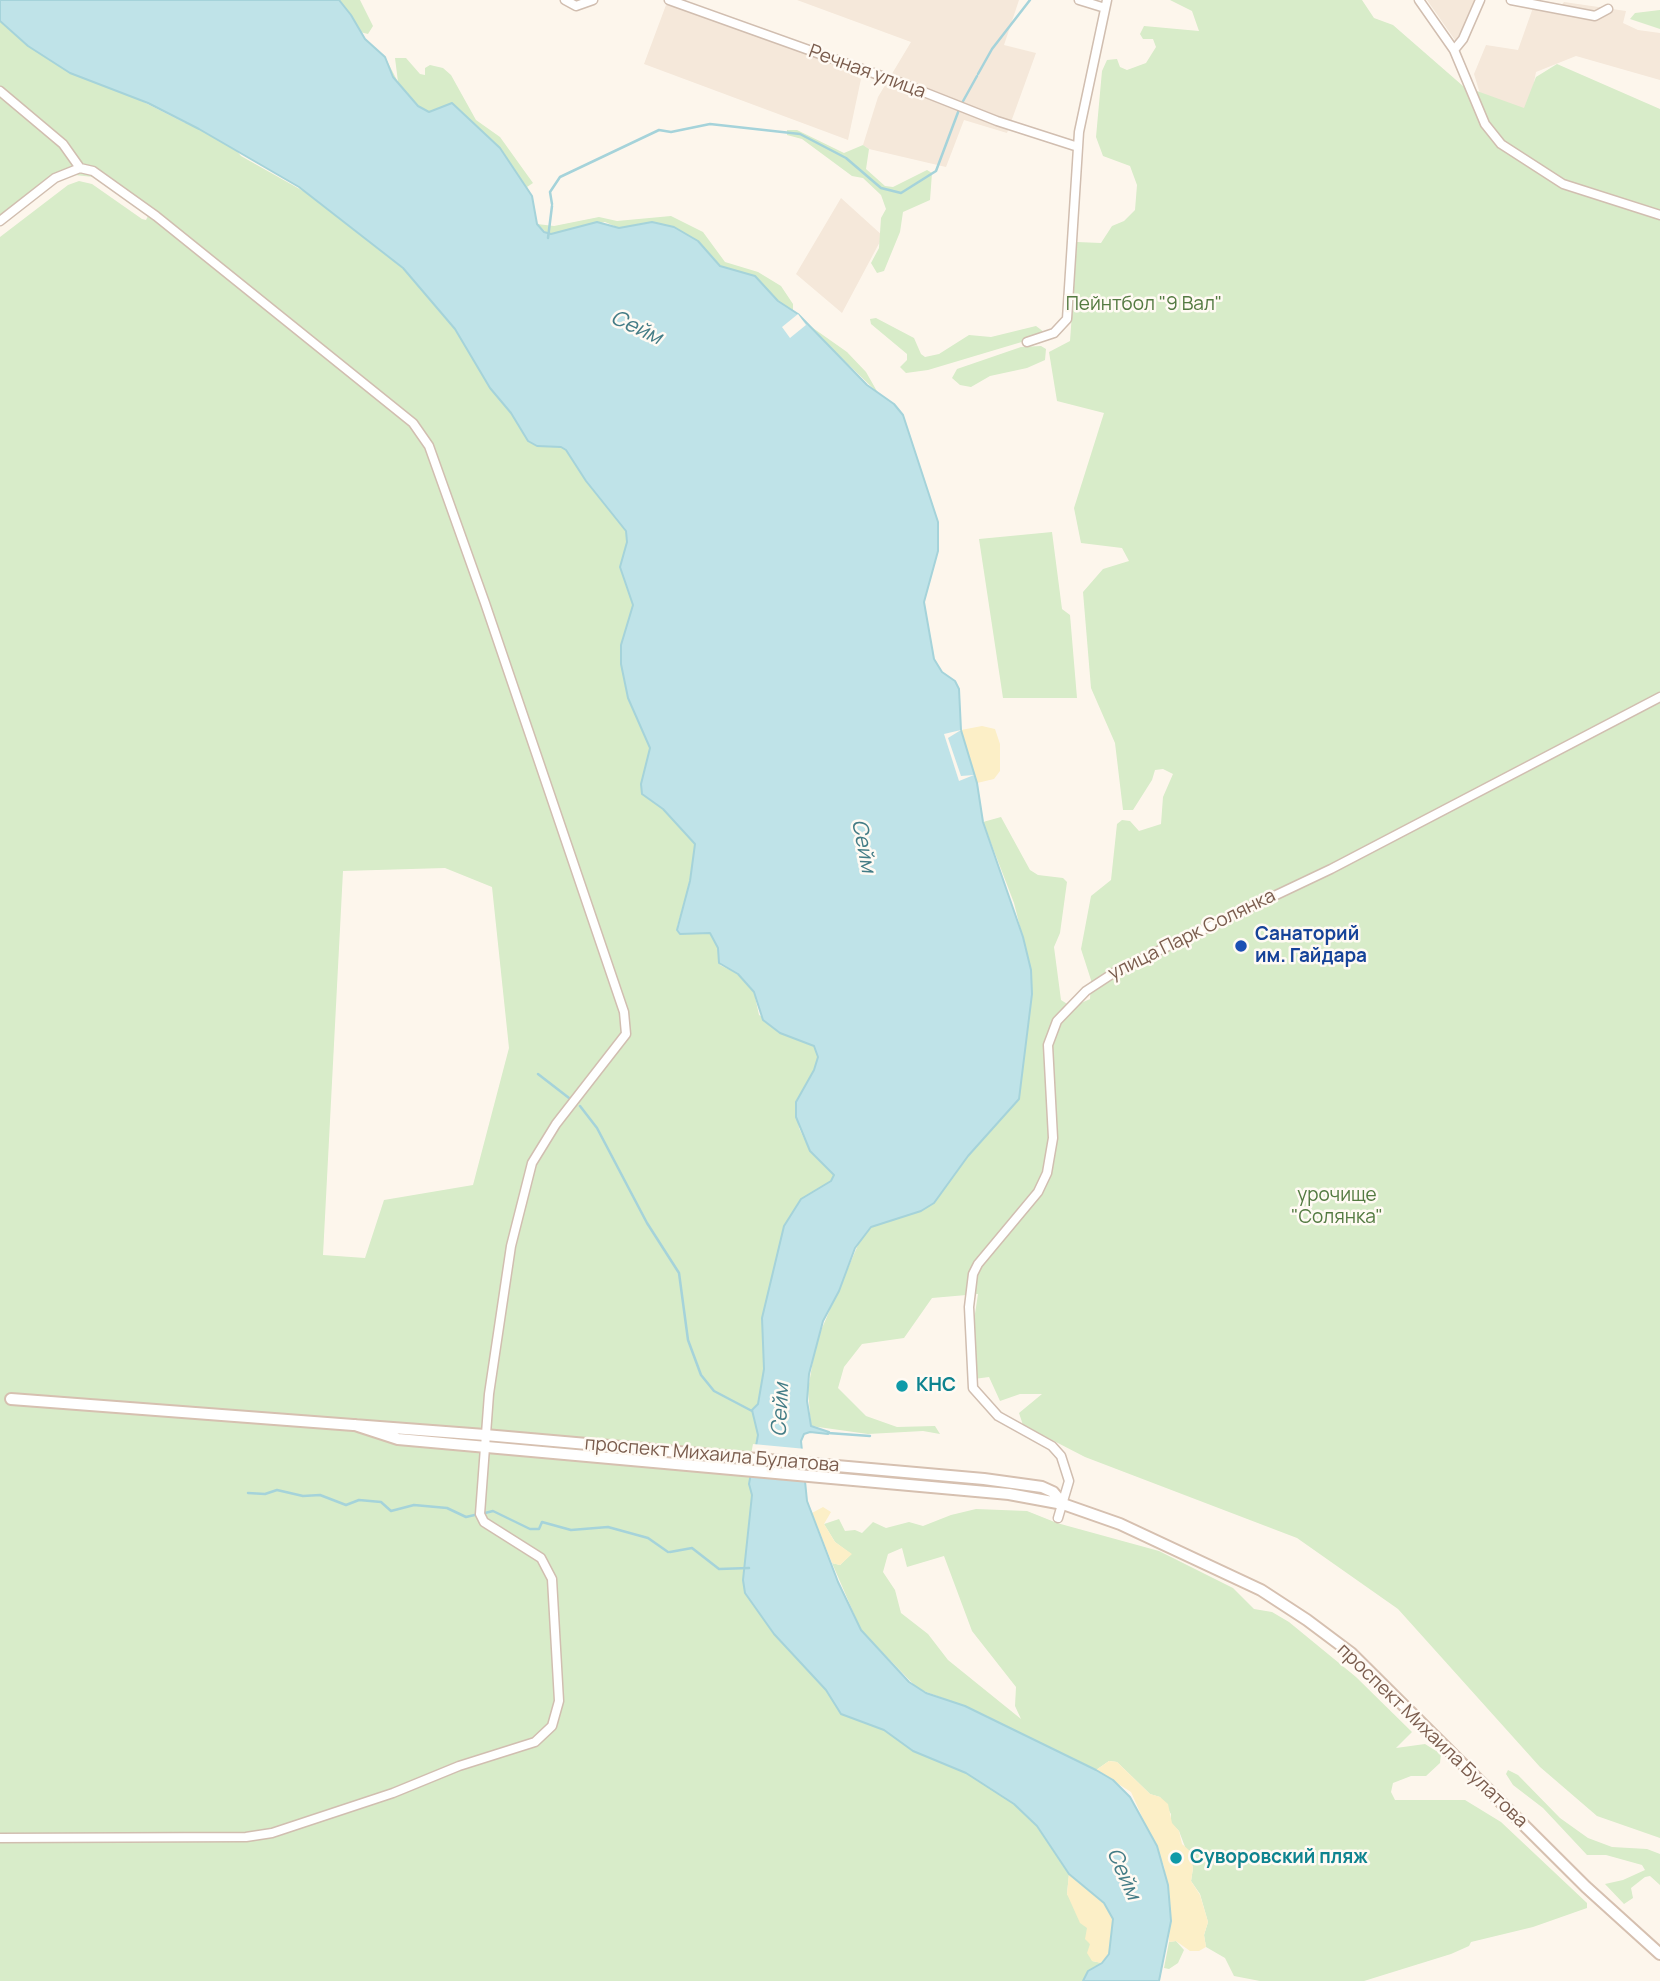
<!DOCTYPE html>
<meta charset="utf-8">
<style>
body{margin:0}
canvas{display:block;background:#fdf6ec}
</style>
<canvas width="1660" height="1981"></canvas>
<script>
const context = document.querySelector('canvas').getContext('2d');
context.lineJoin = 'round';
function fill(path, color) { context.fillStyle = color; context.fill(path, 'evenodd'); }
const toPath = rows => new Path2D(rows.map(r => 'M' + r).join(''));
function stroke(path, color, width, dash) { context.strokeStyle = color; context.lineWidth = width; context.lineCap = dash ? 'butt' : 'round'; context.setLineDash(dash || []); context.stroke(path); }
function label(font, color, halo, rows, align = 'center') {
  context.font = font + ' Manrope,sans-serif'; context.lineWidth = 5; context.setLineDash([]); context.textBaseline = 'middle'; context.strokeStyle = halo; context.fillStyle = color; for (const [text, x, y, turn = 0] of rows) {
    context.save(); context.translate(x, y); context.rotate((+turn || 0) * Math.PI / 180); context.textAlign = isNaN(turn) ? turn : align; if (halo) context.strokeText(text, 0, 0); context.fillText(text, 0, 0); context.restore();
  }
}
const residential = toPath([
 [797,0,1019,0,1004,45,1036,53,1007,133,964,120,946,167,869,149,863,145,878,97,911,42],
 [1427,0,1485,0,1465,43,1457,43],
 [1535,2,1560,7,1564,2,1626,11,1623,23,1638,30,1660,33,1660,80,1576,56,1536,72,1528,113,1481,97,1474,74,1486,45,1518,50],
 [666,5,760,28,861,79,848,140,644,64],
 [841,198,883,236,842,313,796,274]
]);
const green = toPath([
 [339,0,360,0,373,26,368,34,360,32,351,15],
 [1170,0,1362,0,1374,18,1393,25,1463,86,1524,108,1536,77,1557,64,1660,109,1660,1838,1597,1816,1540,1767,1398,1609,1297,1538,1085,1457,1023,1425,1019,1413,1042,1394,1020,1394,1000,1401,989,1377,974,1379,973,1327,978,1294,932,1298,904,1338,862,1344,844,1367,838,1388,866,1416,897,1427,935,1426,940,1434,923,1431,868,1434,811,1426,808,1390,816,1342,861,1238,871,1227,881,1221,934,1203,968,1156,1019,1099,1032,994,1031,970,1014,903,983,822,1001,817,1030,870,1038,875,1063,878,1067,882,1060,933,1054,947,1061,1000,1072,1007,1090,999,1091,980,1081,949,1091,896,1111,880,1117,824,1122,820,1130,821,1139,831,1161,824,1163,797,1173,774,1163,769,1155,770,1152,780,1133,810,1123,810,1115,743,1091,688,1083,592,1103,569,1129,561,1122,548,1081,543,1074,508,1104,413,1057,401,1049,352,1070,341,1077,242,1101,243,1112,226,1124,221,1135,210,1137,185,1130,166,1103,156,1096,137,1102,71,1107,60,1117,59,1120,67,1127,70,1146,63,1156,47,1153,39,1143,39,1140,34,1144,26,1199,31,1192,11],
 [1660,10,1660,29,1630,19,1635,13],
 [0,21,25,42,185,123,200,107,241,156,312,196,403,268,455,329,490,388,511,413,528,441,537,446,561,447,566,450,586,481,626,531,627,542,620,567,633,605,621,664,628,698,650,748,642,794,663,809,695,844,690,881,677,927,711,933,718,948,720,965,738,974,754,992,759,1015,814,1046,818,1057,814,1070,796,1102,799,1128,810,1151,834,1175,831,1181,801,1199,784,1226,762,1318,764,1369,758,1404,752,1410,758,1435,749,1484,752,1495,743,1580,745,1593,774,1634,826,1690,841,1714,884,1730,913,1751,966,1773,1014,1804,1037,1826,1069,1874,1067,1894,1088,1928,1092,1961,1102,1963,1088,1971,1083,1981,0,1981,0,237,68,185,79,181,92,184,142,219,146,220,148,216,93,177,75,175,57,182,0,226],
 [445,868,492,887,509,1048,473,1185,384,1200,365,1258,323,1255,343,871],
 [371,46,385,57,398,82,395,58,406,58,420,74,425,75,425,68,430,65,443,68,451,75,476,120,500,137,533,183,527,187,530,192,310,57],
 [787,130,797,130,844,153,863,145,869,149,866,169,885,186,893,187,927,170,932,173,930,200,903,212,900,232,884,271,877,273,871,263,879,248,881,218,886,209,881,195,863,178,852,176,802,139,787,135],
 [671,216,703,232,725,262,758,272,781,286,793,304,793,311,778,301,755,276,720,266,698,241,674,227,619,228,605,222,548,234,537,224,554,226,599,217,617,221],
 [876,318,914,338,921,354,925,357,939,354,969,335,991,337,1036,326,1044,332,1035,338,928,370,906,373,900,367,907,360,907,354,871,324,870,319],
 [803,321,847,352,866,372,878,393],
 [1041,346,1046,349,1045,360,1027,368,990,376,971,387,960,385,952,378,957,369,1021,347],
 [1052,532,1062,609,1070,615,1077,698,1003,698,979,539],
 [976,1509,1027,1511,1057,1523,1159,1551,1233,1588,1254,1609,1272,1612,1289,1622,1356,1677,1412,1732,1396,1748,1425,1744,1441,1754,1440,1763,1426,1776,1411,1776,1393,1783,1391,1792,1395,1800,1465,1800,1501,1822,1587,1903,1587,1908,1533,1927,1471,1942,1469,1946,1451,1954,1364,1981,1260,1981,1234,1976,1225,1958,1206,1947,1204,1935,1208,1922,1200,1894,1191,1881,1193,1868,1179,1831,1171,1823,1171,1814,1160,1797,1150,1794,1117,1762,1109,1761,1096,1770,965,1706,918,1689,861,1630,832,1563,840,1565,851,1554,835,1542,824,1524,839,1519,845,1531,855,1530,862,1533,873,1522,886,1528,909,1522,923,1526,951,1515],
 [902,1548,907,1567,944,1556,972,1631,1016,1687,1015,1706,1021,1719,948,1660,928,1634,901,1613,895,1590,883,1572,888,1554],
 [1508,1770,1518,1775,1560,1818,1588,1838,1612,1847,1647,1849,1660,1854,1660,1885,1650,1876,1645,1877,1631,1888,1633,1898,1624,1904,1605,1884,1623,1880,1645,1870,1642,1865,1606,1855,1587,1855,1543,1808,1513,1785,1506,1774],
 [1176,1941,1184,1950,1178,1963,1169,1969,1164,1968,1169,1942]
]);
const sand = toPath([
 [982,726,995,729,1000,744,1000,771,994,779,977,783,961,730],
 [823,1507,831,1512,824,1524,835,1542,852,1554,840,1565,832,1563,812,1513],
 [1109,1761,1117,1762,1150,1794,1160,1797,1168,1804,1172,1823,1179,1831,1182,1844,1190,1851,1193,1868,1191,1881,1200,1895,1208,1922,1204,1935,1206,1947,1199,1951,1190,1951,1176,1941,1169,1942,1170,1901,1164,1866,1131,1792,1096,1770],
 [1069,1874,1104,1903,1113,1919,1109,1953,1102,1963,1092,1961,1087,1953,1090,1944,1085,1939,1087,1928,1080,1923,1067,1894]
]);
const water = toPath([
 [0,0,339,0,351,15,365,39,385,57,393,77,418,106,429,112,452,103,500,148,532,196,537,224,544,232,551,234,597,222,619,228,652,222,674,227,698,241,720,266,755,276,778,301,798,314,867,385,894,404,903,415,938,522,938,551,924,602,934,659,942,672,955,681,959,689,961,730,977,783,983,822,1023,937,1031,970,1032,994,1019,1099,968,1156,934,1203,921,1211,871,1227,855,1248,839,1291,823,1321,809,1374,807,1401,811,1426,829,1432,828,1434,810,1432,804,1434,801,1441,807,1501,838,1582,861,1630,909,1682,926,1693,965,1706,1096,1770,1113,1780,1130,1797,1157,1846,1168,1885,1171,1921,1159,1981,1083,1981,1088,1971,1102,1963,1109,1954,1113,1919,1104,1903,1069,1874,1037,1826,1014,1804,966,1773,913,1751,884,1730,841,1714,826,1690,774,1634,745,1593,743,1580,752,1495,749,1484,758,1435,752,1410,758,1404,764,1369,762,1318,784,1226,801,1199,831,1181,834,1175,810,1151,796,1117,796,1102,814,1070,818,1057,814,1046,780,1033,763,1020,754,992,738,974,719,963,718,948,710,933,680,934,677,930,690,881,695,844,663,809,642,794,641,784,650,748,628,698,621,664,621,645,633,605,620,567,627,542,626,531,586,481,566,450,561,447,537,446,528,441,511,413,490,388,455,329,403,268,299,187,199,129,148,103,70,73,28,46,0,21,0,0]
]);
const pier = toPath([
 [798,314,806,325,790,338,782,327],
 [961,730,948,738,961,776,974,775,959,781,944,734],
 [753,1444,806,1449,809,1481,747,1475]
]);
const stream = toPath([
 [978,74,992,49,1030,0],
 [962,103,977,76],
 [552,204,550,192,560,177,659,130,671,132,710,124,800,134,846,158,881,188,901,193,936,171,960,107],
 [548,238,552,206],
 [538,1074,569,1098],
 [580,1106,597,1128,647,1223,679,1273,688,1340,701,1375,714,1391,752,1411],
 [828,1433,870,1436],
 [248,1493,265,1494,277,1490,303,1496,320,1495,346,1505,359,1500,381,1502,391,1511,414,1505,447,1508,466,1517,479,1514],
 [481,1514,493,1511,530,1529,539,1529,542,1522,571,1530,608,1527,648,1538,668,1552],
 [670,1552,692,1548,719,1569,749,1568]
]);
const street = toPath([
 [565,0,576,6,593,0],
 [669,0,901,83,997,121,1078,147],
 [1079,0,1105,8],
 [1419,0,1454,50,1485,124,1501,144,1563,184,1660,215],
 [1511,0,1595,16,1608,9],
 [1454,50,1463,39,1480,0],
 [0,91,63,144,80,168],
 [0,221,55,178,80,168,93,171,156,216,413,423,429,446,485,603,624,1012,626,1034,556,1124,532,1163,511,1246,489,1394,480,1514,484,1522,541,1558,552,1579,559,1701,552,1726,535,1742,459,1766,393,1793,272,1833,246,1837,0,1838],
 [1027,342,1054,333,1067,319,1079,132,1107,0],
 [1058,1518,1069,1481,1061,1456,1052,1446,998,1416,973,1388,969,1307,973,1274,978,1264,1038,1192,1047,1173,1053,1138,1048,1045,1057,1021,1086,991,1118,970,1331,869,1660,697]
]);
const secondary = toPath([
 [11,1399,485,1435,984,1479,1042,1487,1053,1492,1063,1504],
 [355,1425,398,1439,1009,1494,1063,1504,1120,1524,1261,1590,1307,1620,1351,1653,1586,1887,1660,1954]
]);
const markers = [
 [1241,946,7,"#1a4fb4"],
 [902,1386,7,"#0f9aa8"],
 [1176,1858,7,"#0f9aa8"]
];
const streetNames = [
 ["Речная улица",867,72,20],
 ["улица Парк Солянка",1192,935,-26],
 ["проспект Михаила Булатова",712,1455,5],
 ["проспект Михаила Булатова",1432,1736,44]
];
const parkNames = [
 ["Пейнтбол \"9 Вал\"",1144,305],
 ["урочище",1337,1196],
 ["\"Солянка\"",1337,1218]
];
const transitNames = [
 ["Санаторий",1255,935],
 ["им. Гайдара",1255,957]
];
const cultureNames = [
 ["КНС",916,1386],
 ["Суворовский пляж",1190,1858]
];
const waterNames = [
 ["Сейм",636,328,25],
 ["Сейм",863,846,79],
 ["Сейм",781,1410,-87],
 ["Сейм",1123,1874,66]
];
fill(residential, '#f5e8da');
fill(green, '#d8ecc9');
fill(sand, '#fcefc7');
fill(water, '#bfe3e8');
stroke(water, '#a5d3da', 2);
fill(pier, '#fdf6ec');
stroke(stream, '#a5d3da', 2.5);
stroke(street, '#d1beb0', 11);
stroke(secondary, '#d6c0b0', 14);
stroke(street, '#fff', 8);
stroke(secondary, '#fff', 10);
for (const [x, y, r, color] of markers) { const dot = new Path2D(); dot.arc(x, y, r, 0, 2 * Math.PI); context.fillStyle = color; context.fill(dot); stroke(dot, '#fffaf3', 2.5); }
label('19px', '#7a5c4d', '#fffaf3', streetNames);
label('19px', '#537a41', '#fffaf3', parkNames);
label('bold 19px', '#164399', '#fffaf3', transitNames, 'left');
label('bold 19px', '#0d838f', '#fffaf3', cultureNames, 'left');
label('italic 21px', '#437c86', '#fffaf3', waterNames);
</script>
